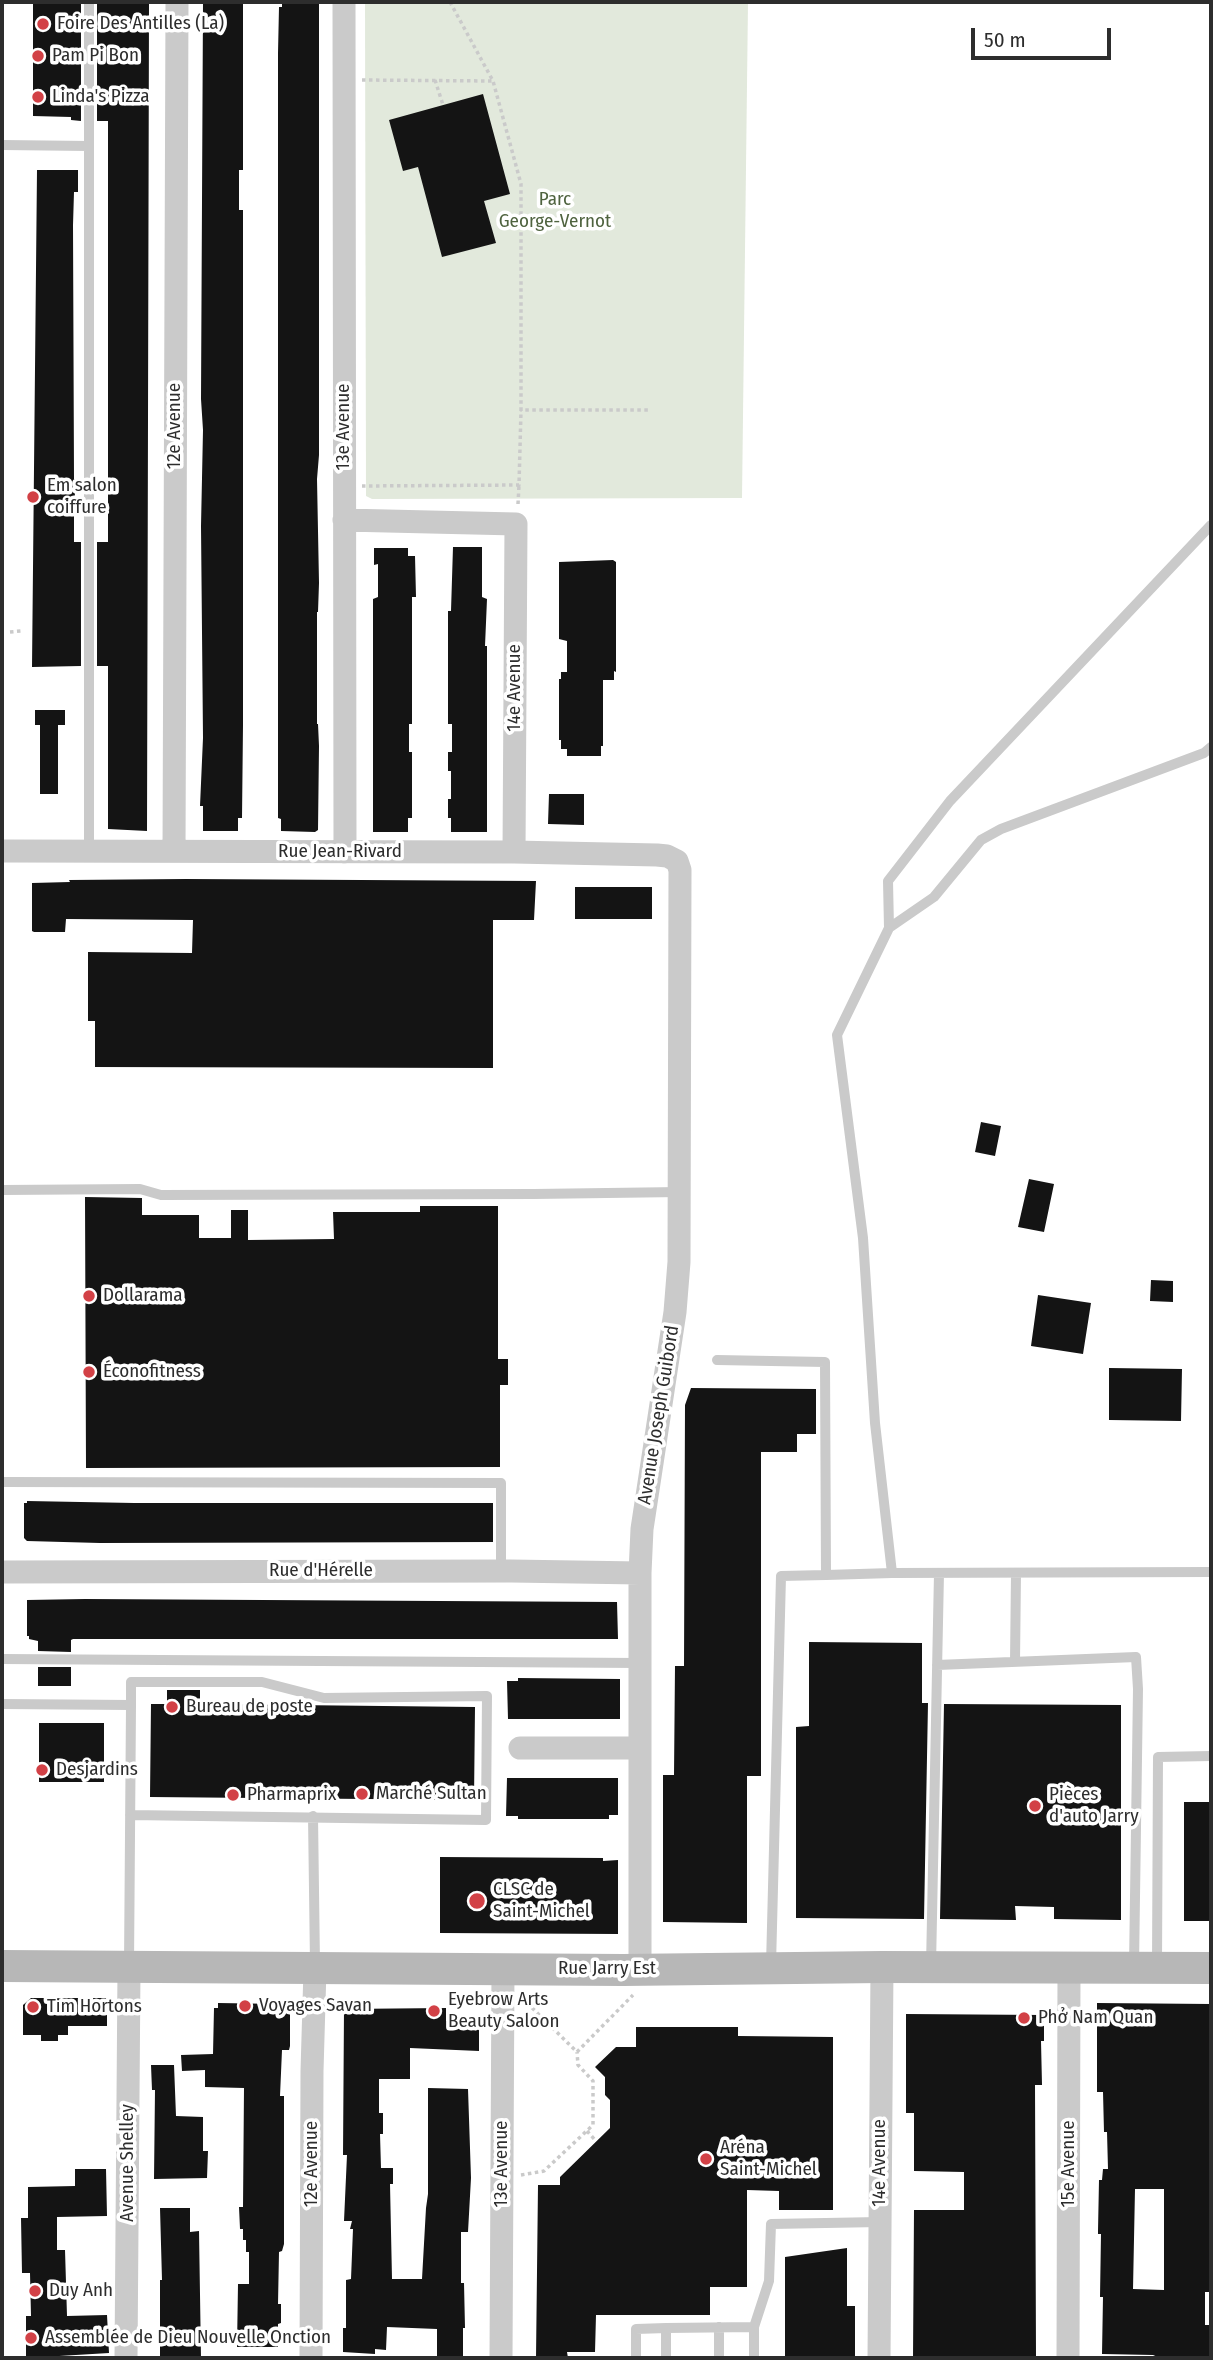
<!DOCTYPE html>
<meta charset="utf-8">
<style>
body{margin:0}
#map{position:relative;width:1213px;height:2360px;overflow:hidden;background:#fff;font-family:"Fira Sans Condensed",sans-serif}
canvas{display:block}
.frame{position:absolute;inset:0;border:4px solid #2d2d2d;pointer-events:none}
.scale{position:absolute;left:971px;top:28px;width:140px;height:32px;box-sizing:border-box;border:4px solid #2d2d2d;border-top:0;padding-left:9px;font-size:21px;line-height:24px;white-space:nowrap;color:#2d2d2d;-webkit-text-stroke:5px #fff;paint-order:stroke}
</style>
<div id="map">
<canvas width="1213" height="2360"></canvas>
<div class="frame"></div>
<div class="scale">50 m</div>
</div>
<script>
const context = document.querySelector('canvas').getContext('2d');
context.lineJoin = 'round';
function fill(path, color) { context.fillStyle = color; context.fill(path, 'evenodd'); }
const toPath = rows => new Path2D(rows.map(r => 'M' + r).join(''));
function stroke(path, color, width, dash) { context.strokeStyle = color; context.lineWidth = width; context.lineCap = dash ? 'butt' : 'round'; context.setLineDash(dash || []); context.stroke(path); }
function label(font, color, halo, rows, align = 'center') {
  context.font = font + ' "Fira Sans Condensed",sans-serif'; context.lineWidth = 7; context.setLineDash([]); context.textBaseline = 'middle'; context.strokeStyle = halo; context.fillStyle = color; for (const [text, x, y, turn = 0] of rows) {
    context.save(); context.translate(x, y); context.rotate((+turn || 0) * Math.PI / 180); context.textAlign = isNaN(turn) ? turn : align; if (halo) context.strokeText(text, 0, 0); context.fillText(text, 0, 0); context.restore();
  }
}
const green = toPath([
 [365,2,748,2,742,498,372,499,366,496]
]);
const building = toPath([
 [33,2,81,2,81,121,71,120,71,117,33,116],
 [97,2,149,3,147,831,108,829,108,666,97,666,97,542,108,542,108,121,97,121],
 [203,2,243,2,243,170,239,170,239,210,243,210,243,725,242,818,238,818,238,831,203,831,203,806,200,806,203,738,201,526,203,430,201,399],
 [282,2,319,3,319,455,317,479,319,583,318,612,317,612,317,724,318,724,319,746,318,830,315,832,281,831,281,819,278,818,278,53,279,7,282,7],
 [483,94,510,194,484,201,496,243,442,257,418,167,403,171,389,120],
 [37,170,78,170,78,192,74,192,73,225,74,479,76,479,74,507,74,542,81,542,81,666,32,667],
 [453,547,482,547,482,597,487,599,485,646,487,646,487,832,451,832,451,818,448,818,448,799,451,799,451,771,448,771,448,752,452,752,452,724,448,724,448,611,451,611],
 [374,548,408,548,408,556,415,556,416,597,412,597,412,724,409,724,409,752,412,752,412,818,408,818,408,832,373,832,373,599,378,597,378,564,374,565],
 [613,560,616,562,616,672,614,671,614,680,603,680,603,746,601,746,601,756,567,756,567,749,561,749,561,740,559,740,559,679,561,679,561,672,567,672,567,641,559,639,559,562],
 [35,710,65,710,65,725,58,725,58,794,40,794,40,725,35,725],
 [549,794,584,794,584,825,548,824],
 [186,879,536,881,534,920,493,920,493,1068,95,1067,95,1021,88,1021,88,952,192,953,193,920,66,919,65,932,34,932,32,931,32,883,70,882,69,880],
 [575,887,652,887,652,919,575,919],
 [981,1122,1001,1126,995,1156,975,1152],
 [1029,1179,1054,1184,1044,1232,1018,1227],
 [85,1197,142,1198,142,1215,199,1215,199,1238,231,1238,231,1210,248,1210,248,1240,334,1239,333,1212,420,1212,420,1206,498,1206,498,1359,508,1359,508,1385,500,1385,500,1467,86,1468],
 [1151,1280,1173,1281,1173,1302,1150,1301],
 [1038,1295,1091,1303,1083,1354,1031,1346],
 [1109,1368,1182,1369,1181,1421,1109,1420],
 [691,1388,816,1389,816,1434,797,1434,797,1452,761,1452,761,1776,747,1776,747,1923,663,1922,663,1775,674,1775,675,1666,684,1666,685,1405],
 [27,1501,134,1503,493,1503,493,1542,100,1543,27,1541,24,1538,24,1503,27,1503],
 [85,1599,617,1602,618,1639,73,1639,71,1640,71,1652,38,1651,38,1641,29,1639,29,1636,27,1636,27,1600],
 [809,1642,922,1643,922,1703,928,1703,924,1919,796,1918,796,1727,809,1726],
 [38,1667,71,1667,71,1686,38,1686],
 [518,1678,620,1679,620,1719,508,1719,507,1681,518,1681],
 [167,1690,200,1690,200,1704,475,1707,474,1800,150,1797,151,1704,167,1704],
 [944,1704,1121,1705,1121,1920,1054,1919,1054,1907,1015,1906,1016,1920,940,1919],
 [39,1723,104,1723,104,1782,39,1782],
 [507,1778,618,1778,618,1815,609,1815,609,1819,518,1819,518,1816,506,1816],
 [1184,1802,1211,1802,1211,1921,1184,1921],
 [440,1857,603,1858,603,1861,618,1860,618,1934,440,1933],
 [31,1998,107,1998,107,2026,68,2026,68,2035,58,2035,58,2041,41,2041,41,2035,23,2035,23,2005],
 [218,2003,282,2004,282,2008,290,2008,290,2046,289,2050,282,2050,280,2096,284,2096,284,2244,282,2251,279,2252,278,2304,281,2304,281,2323,278,2324,278,2347,237,2347,238,2284,249,2284,249,2252,246,2252,246,2240,243,2240,243,2229,240,2229,239,2207,243,2207,244,2088,205,2087,205,2070,182,2071,181,2055,213,2054,214,2008,218,2008],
 [1097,2003,1211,2004,1211,2292,1205,2292,1205,2325,1211,2325,1211,2358,1160,2358,1153,2355,1102,2354,1103,2297,1100,2297,1101,2234,1098,2234,1098,2231,1099,2180,1102,2180,1103,2169,1108,2169,1107,2132,1104,2132,1103,2092,1097,2092],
 [1135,2189,1164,2189,1164,2290,1133,2289],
 [446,2008,446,2021,479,2021,479,2051,410,2048,410,2079,379,2079,379,2113,383,2113,383,2134,380,2134,381,2168,393,2168,393,2184,390,2184,392,2279,422,2279,426,2208,428,2194,428,2088,468,2089,471,2178,468,2232,461,2232,461,2283,464,2283,465,2328,463,2328,463,2358,437,2358,437,2329,387,2327,386,2350,375,2349,375,2354,343,2352,343,2328,346,2328,346,2280,351,2279,353,2229,350,2229,352,2221,344,2221,347,2155,343,2155,344,2009],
 [906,2014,1044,2015,1044,2041,1041,2041,1042,2085,1035,2085,1036,2358,913,2358,914,2210,964,2210,964,2172,914,2171,914,2113,906,2113],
 [636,2027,738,2027,738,2036,833,2037,833,2210,779,2210,779,2191,747,2190,747,2287,710,2287,710,2315,596,2315,595,2352,567,2352,568,2358,536,2358,538,2185,560,2185,560,2177,610,2128,610,2100,605,2095,605,2077,595,2067,616,2047,636,2047],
 [151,2065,174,2065,176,2116,203,2117,203,2151,208,2151,207,2178,154,2179,155,2090,152,2090],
 [75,2169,106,2169,107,2216,57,2217,57,2250,65,2250,67,2316,107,2315,109,2353,26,2358,26,2316,31,2316,30,2273,22,2273,21,2218,28,2218,28,2187,75,2186],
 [160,2208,190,2208,190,2232,199,2231,201,2358,160,2358,160,2280,162,2280],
 [847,2248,847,2306,855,2306,855,2358,785,2358,785,2257]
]);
const path = toPath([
 [450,2,493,81,521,184,521,410,650,410],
 [362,80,493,81],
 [435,80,443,105],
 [362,486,519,485,521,410],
 [518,504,519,485],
 [10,632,21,631],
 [522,1998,577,2052,633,1995],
 [587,2131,596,2141],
 [521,2175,544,2171,593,2125,593,2081,578,2065,577,2052]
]);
const lane = toPath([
 [2,145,89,146],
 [1211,747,1204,753,1001,829,981,840,934,897,889,928,837,1035,863,1238,875,1423,892,1573,1211,1572],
 [89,851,89,2],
 [889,928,888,881,950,801,1211,525],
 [2,1190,140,1189,161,1195,534,1194,680,1192],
 [717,1360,825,1362,826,1575,781,1576,771,1965],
 [2,1482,501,1483,501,1571],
 [826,1575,892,1573],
 [2,1659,640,1663],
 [1015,1662,1016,1573],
 [937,1665,1136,1657,1138,1689,1134,1966],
 [2,1704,131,1705,129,1965],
 [130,1815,486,1820,487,1696,324,1698,262,1682,131,1682,131,1705],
 [313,1816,315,1964],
 [1157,1964,1158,1757,1211,1756],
 [931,1966,939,1573],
 [754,2327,769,2281,771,2224,880,2222],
 [636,2358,636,2329,666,2328],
 [666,2358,666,2328,754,2327,754,2358],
 [719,2358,719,2327]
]);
const street = toPath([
 [344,2,345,852],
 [344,520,516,524,514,852],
 [2,851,514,852,657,855,667,856,677,861,680,870,679,1262,675,1312,642,1529,640,1573,640,1970],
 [174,851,177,2],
 [2,1572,511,1571,640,1573],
 [520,1748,640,1748],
 [126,2358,129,1968],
 [311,2358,312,2071,315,1969],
 [501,2358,503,1969],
 [879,2358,882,1967],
 [1068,2358,1069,1969]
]);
const secondary = toPath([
 [2,1966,623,1970,882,1967,1211,1968]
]);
const markers = [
 [43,24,7,"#d24146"],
 [38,56,7,"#d24146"],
 [38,97,7,"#d24146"],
 [33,497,7,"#d24146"],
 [89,1296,7,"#d24146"],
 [89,1372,7,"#d24146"],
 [172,1707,7,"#d24146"],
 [42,1770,7,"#d24146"],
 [362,1794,7,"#d24146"],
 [233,1795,7,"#d24146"],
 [1035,1806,7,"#d24146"],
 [477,1901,9,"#d24146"],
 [245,2006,7,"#d24146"],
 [33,2007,7,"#d24146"],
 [434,2011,7,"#d24146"],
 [1024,2018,7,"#d24146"],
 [706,2159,7,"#d24146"],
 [35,2291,7,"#d24146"],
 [31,2338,7,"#d24146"]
];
const poiNames = [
 ["Foire Des Antilles (La)",57,24],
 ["Pam Pi Bon",52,56],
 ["Linda's Pizza",52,97],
 ["Em salon",47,486],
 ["coiffure",47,508],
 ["Dollarama",103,1296],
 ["Éconofitness",103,1372],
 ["Bureau de poste",186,1707],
 ["Desjardins",56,1770],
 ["Marché Sultan",376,1794],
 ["Pharmaprix",247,1795],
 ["Pièces",1049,1795],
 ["d'auto Jarry",1049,1817],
 ["CLSC de",493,1890],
 ["Saint-Michel",493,1912],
 ["Eyebrow Arts",448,2000],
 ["Beauty Saloon",448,2022],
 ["Voyages Savan",259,2006],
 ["Tim Hortons",47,2007],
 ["Phở Nam Quan",1038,2018],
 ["Aréna",720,2148],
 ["Saint-Michel",720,2170],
 ["Duy Anh",49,2291],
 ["Assemblée de Dieu Nouvelle Onction",45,2338]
];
const parkNames = [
 ["Parc",555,200],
 ["George-Vernot",555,222]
];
const streetNames = [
 ["12e Avenue",175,426,-90],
 ["13e Avenue",344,427,-90],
 ["14e Avenue",515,688,-90],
 ["Rue Jean-Rivard",340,852],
 ["Avenue Joseph Guibord",659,1415,-81],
 ["Rue d'Hérelle",321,1571],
 ["Rue Jarry Est",607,1969],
 ["Avenue Shelley",128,2163,-90],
 ["14e Avenue",880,2163,-90],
 ["12e Avenue",312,2164,-90],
 ["13e Avenue",502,2164,-90],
 ["15e Avenue",1069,2164,-90]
];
fill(green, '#e2e9dc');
fill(building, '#141414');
stroke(path, '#cacaca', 3.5, [3.5, 3.5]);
stroke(lane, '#cacaca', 10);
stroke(street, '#cacaca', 23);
stroke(secondary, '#b7b7b7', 32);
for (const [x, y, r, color] of markers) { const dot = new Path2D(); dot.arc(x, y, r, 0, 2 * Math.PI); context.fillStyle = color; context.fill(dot); stroke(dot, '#fff', 2.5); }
label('19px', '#2d2d2d', '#fff', poiNames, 'left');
label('19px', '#4f633f', '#fff', parkNames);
label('19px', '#2d2d2d', '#fff', streetNames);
</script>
